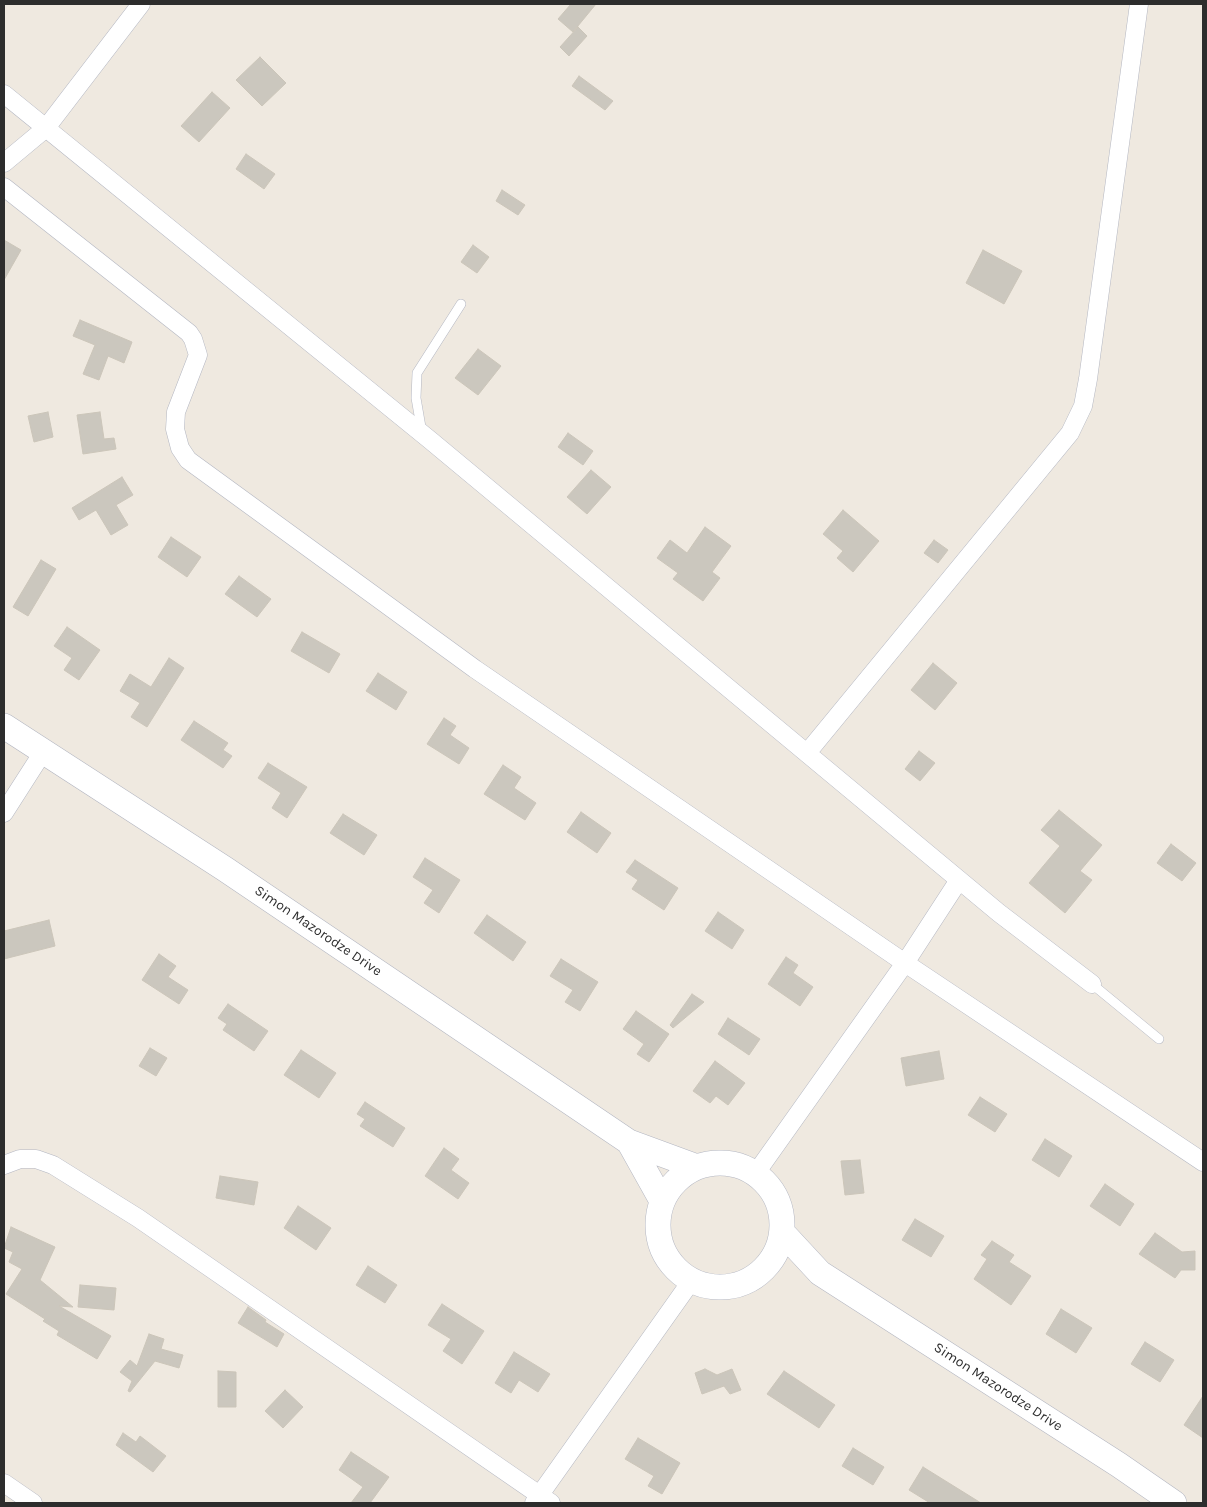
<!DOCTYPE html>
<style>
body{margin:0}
#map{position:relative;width:1207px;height:1507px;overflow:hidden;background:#efe9e0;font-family:Karla,sans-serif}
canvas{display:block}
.frame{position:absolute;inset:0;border:5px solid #2d2d2d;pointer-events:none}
</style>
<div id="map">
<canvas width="1207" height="1507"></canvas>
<div class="frame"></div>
</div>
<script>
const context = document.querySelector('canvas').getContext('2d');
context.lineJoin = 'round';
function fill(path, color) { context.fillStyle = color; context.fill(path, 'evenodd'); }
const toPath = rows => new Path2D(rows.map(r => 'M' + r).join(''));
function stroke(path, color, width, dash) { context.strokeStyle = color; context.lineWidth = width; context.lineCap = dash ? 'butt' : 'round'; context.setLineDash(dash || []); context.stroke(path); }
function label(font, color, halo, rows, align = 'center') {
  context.font = font + ' Karla,sans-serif'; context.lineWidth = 4; context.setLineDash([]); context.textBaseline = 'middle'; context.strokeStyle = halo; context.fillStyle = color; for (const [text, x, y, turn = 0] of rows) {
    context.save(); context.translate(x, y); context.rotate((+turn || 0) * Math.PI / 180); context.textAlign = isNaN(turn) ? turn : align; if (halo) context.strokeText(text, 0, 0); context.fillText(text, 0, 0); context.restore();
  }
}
const building = toPath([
 [571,4,596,4,573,32,558,19,571,4],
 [578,27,587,36,569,56,560,47,578,27],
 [260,57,286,83,262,106,236,80,260,57],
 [579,76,613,101,605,110,572,86,579,76],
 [212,92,230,108,199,142,181,126,212,92],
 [246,154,275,174,264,189,236,169,246,154],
 [502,190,525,205,518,215,496,201,502,190],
 [4,240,21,250,4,280,4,240],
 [473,245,489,257,477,273,461,262,473,245],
 [983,250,1022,271,1004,304,966,283,983,250],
 [80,320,132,342,124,363,108,356,99,380,83,374,95,345,73,336,80,320],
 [478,349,501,366,478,395,455,378,478,349],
 [48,412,53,437,34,442,28,416,48,412],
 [100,412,104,439,114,438,116,449,83,454,77,415,100,412],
 [568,433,593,451,583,465,558,447,568,433],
 [591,470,611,487,587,514,567,497,591,470],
 [122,477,133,495,116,505,128,525,111,535,96,510,79,520,72,508,122,477],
 [843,510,879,541,853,572,837,558,843,551,823,534,843,510],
 [705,527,731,546,712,572,720,578,703,601,673,579,678,573,657,558,670,540,687,553,705,527],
 [171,537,201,557,187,577,158,557,171,537],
 [934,540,948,550,938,563,924,553,934,540],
 [41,560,56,569,28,616,13,607,41,560],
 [239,576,271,599,257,617,225,594,239,576],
 [67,627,100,650,79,680,64,670,72,658,54,646,67,627],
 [302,632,340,654,329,673,291,651,302,632],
 [169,658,184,668,147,727,131,717,140,703,120,691,130,674,151,687,169,658],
 [933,663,957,683,935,710,911,690,933,663],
 [378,673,407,692,396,710,366,691,378,673],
 [444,718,456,726,450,735,469,748,459,764,427,744,444,718],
 [194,721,228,743,223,750,232,756,223,768,181,740,194,721],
 [919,751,935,763,920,781,905,769,919,751],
 [268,763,307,787,287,818,272,808,281,793,258,778,268,763],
 [503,765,521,777,514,788,536,803,525,820,484,794,503,765],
 [1059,810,1102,845,1080,871,1092,880,1065,913,1029,883,1060,846,1041,830,1059,810],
 [581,812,611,833,597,853,567,832,581,812],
 [343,814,377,835,364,855,330,833,343,814],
 [1171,844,1196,863,1182,881,1157,863,1171,844],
 [425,858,460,880,439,913,424,903,433,890,413,877,425,858],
 [635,860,678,888,664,910,632,889,638,880,626,872,635,860],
 [718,912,744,930,732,949,705,931,718,912],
 [487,915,526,942,513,961,474,933,487,915],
 [49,920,55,946,4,959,4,931,49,920],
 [159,954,176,966,168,977,188,990,179,1004,142,980,159,954],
 [786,957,798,965,793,973,813,987,800,1006,768,984,786,957],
 [561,959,598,982,580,1011,565,1002,573,990,550,976,561,959],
 [692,994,704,1002,673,1028,670,1025,692,994],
 [228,1004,268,1031,254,1051,223,1030,227,1024,218,1018,228,1004],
 [636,1011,669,1034,649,1062,637,1054,644,1044,623,1029,636,1011],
 [728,1018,760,1039,749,1055,718,1034,728,1018],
 [150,1048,167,1058,156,1076,139,1066,150,1048],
 [301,1050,336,1073,319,1098,284,1075,301,1050],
 [939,1051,944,1079,906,1086,901,1058,939,1051],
 [715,1061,745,1083,728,1105,716,1096,710,1103,693,1091,715,1061],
 [980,1097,1007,1114,995,1132,968,1115,980,1097],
 [365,1102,405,1128,393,1147,360,1126,365,1119,357,1114,365,1102],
 [1045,1139,1072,1156,1059,1177,1032,1160,1045,1139],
 [444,1148,459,1159,451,1170,469,1183,458,1199,425,1176,444,1148],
 [860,1160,864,1193,845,1195,841,1161,860,1160],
 [220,1176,258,1182,254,1205,216,1198,220,1176],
 [1105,1184,1134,1204,1120,1226,1090,1206,1105,1184],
 [298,1206,331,1228,316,1250,284,1228,298,1206],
 [915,1219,944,1236,931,1257,902,1240,915,1219],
 [11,1227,55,1247,40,1280,73,1307,59,1306,111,1336,97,1359,57,1335,59,1331,43,1321,45,1319,6,1294,22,1269,9,1262,13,1252,4,1248,11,1227],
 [1155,1233,1182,1252,1195,1251,1195,1270,1181,1270,1175,1278,1139,1254,1155,1233],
 [992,1241,1014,1255,1009,1262,1031,1276,1011,1305,974,1279,987,1259,981,1255,992,1241],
 [368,1266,397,1285,385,1303,356,1285,368,1266],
 [80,1285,116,1288,114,1310,78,1307,80,1285],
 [442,1304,484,1331,462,1364,443,1351,451,1339,428,1325,442,1304],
 [248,1307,266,1320,265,1322,284,1334,277,1347,238,1323,248,1307],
 [1061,1309,1092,1328,1076,1353,1046,1334,1061,1309],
 [149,1334,164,1339,161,1349,183,1355,179,1368,155,1361,130,1392,128,1391,132,1381,120,1372,130,1360,137,1366,149,1334],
 [1145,1342,1174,1360,1160,1382,1131,1364,1145,1342],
 [514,1352,550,1374,538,1392,519,1380,511,1393,495,1383,514,1352],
 [705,1369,717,1375,732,1369,741,1390,730,1394,724,1386,702,1394,695,1373,705,1369],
 [218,1371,236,1372,236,1407,218,1407,218,1371],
 [784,1371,835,1405,819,1428,767,1394,784,1371],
 [285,1390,303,1407,283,1428,265,1411,285,1390],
 [1203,1396,1203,1438,1184,1425,1203,1396],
 [123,1433,136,1442,140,1436,166,1456,153,1472,116,1445,123,1433],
 [638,1438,680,1463,662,1494,648,1486,654,1476,625,1459,638,1438],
 [853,1448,884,1467,873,1485,842,1466,853,1448],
 [351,1452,389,1477,370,1503,351,1503,363,1487,339,1470,351,1452],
 [923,1467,981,1503,930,1503,909,1490,923,1467]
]);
const lane = toPath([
 [424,431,421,427,416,398,417,373,461,304],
 [1092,984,1159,1039]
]);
const street = toPath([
 [4,94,430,440,999,913,1092,984],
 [4,163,46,128,141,4],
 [4,187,189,333,193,339,198,355,176,412,175,429,180,448,188,460,475,669,905,963,1203,1162],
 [807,753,1070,433,1083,406,1088,379,1139,4],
 [4,813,43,752],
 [4,1165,20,1159,36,1159,53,1165,138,1218,551,1503],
 [756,1173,905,963,959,880],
 [4,1483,33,1503],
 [534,1503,692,1280]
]);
const secondary = toPath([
 [4,726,225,869,629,1142,697,1167],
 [629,1142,662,1201],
 '658 1225a62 62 0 1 1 124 0a62 62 0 1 1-124 0Z',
 [782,1232,820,1273,1119,1465,1174,1503]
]);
const streetNames = [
 ["Simon Mazorodze Drive",318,931,34],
 ["Simon Mazorodze Drive",998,1387,33]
];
fill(building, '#cbc7be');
stroke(building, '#cbc5b9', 1);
stroke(lane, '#b3b6c1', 10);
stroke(street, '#b3b6c1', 19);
stroke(secondary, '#b3b6c1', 26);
stroke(lane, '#fff', 9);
stroke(street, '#fff', 18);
stroke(secondary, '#fff', 25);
label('14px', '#2d2d2d', '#fff', streetNames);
</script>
